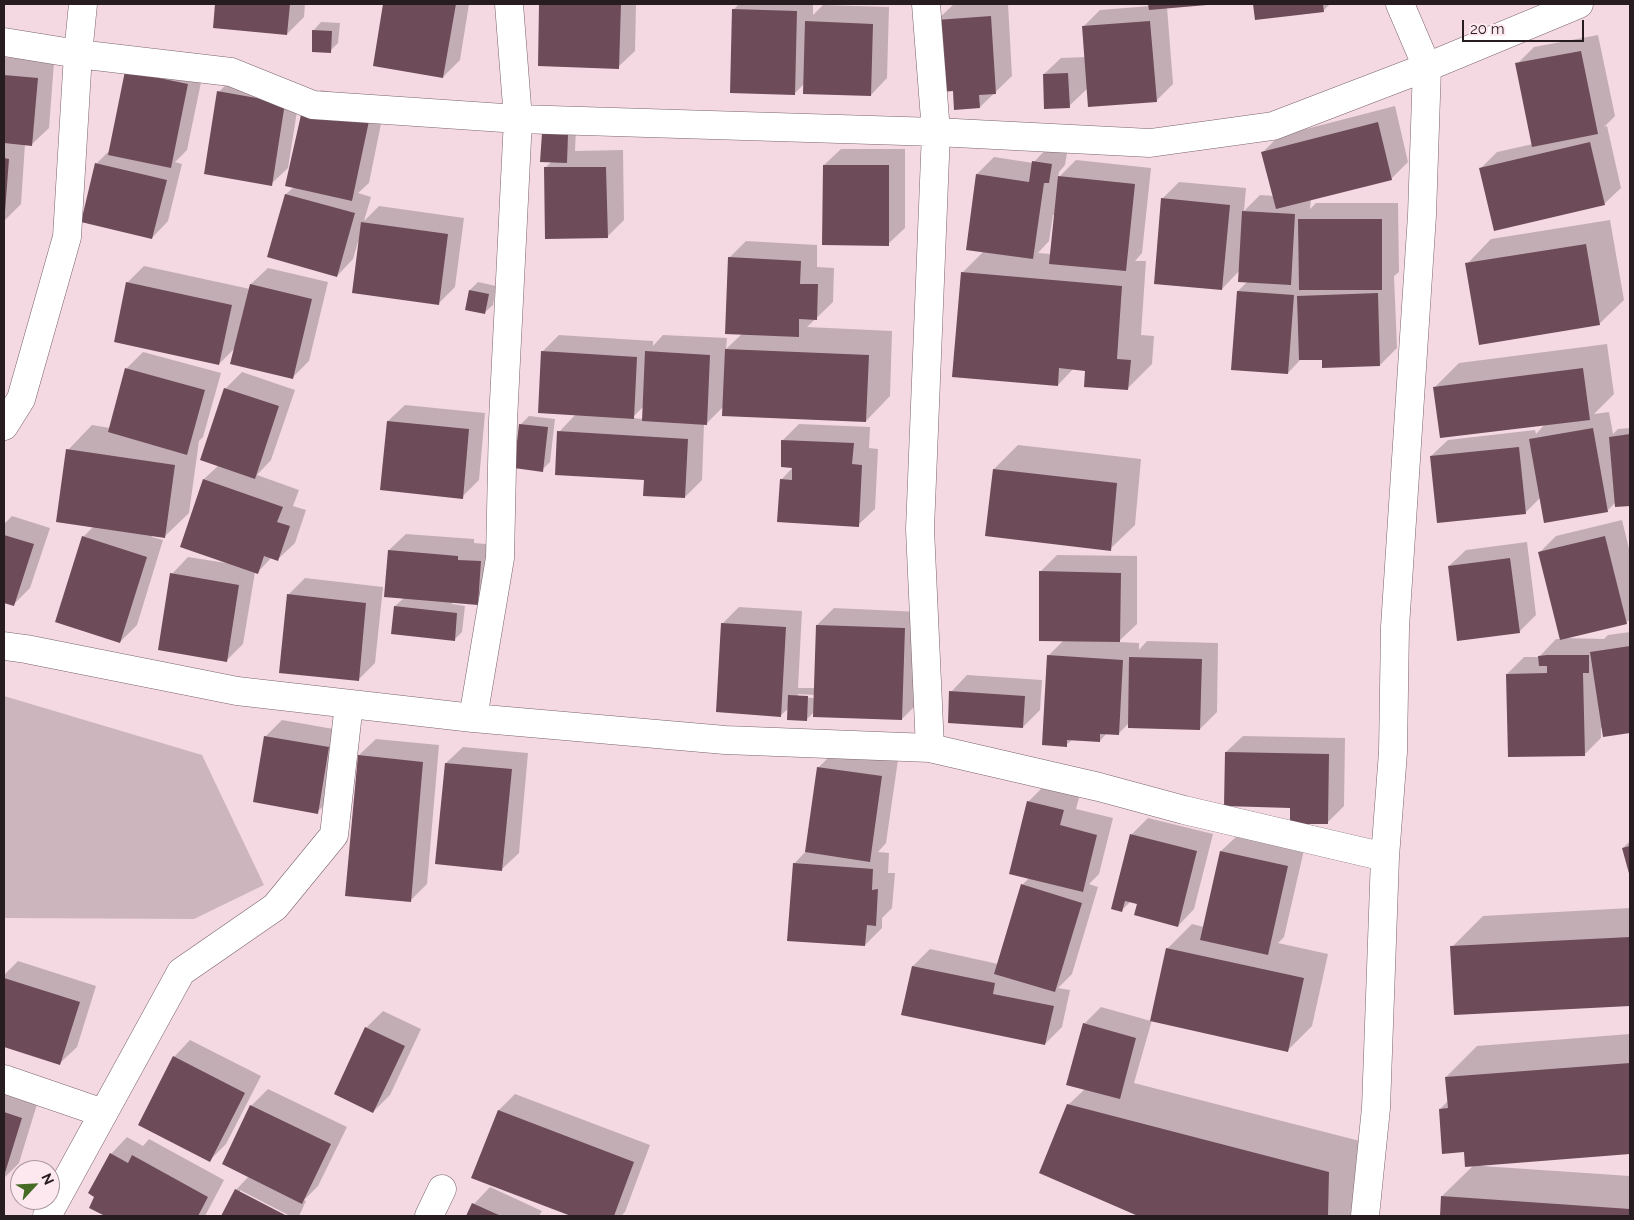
<!DOCTYPE html>
<style>
body{margin:0}
#map{position:relative;width:1634px;height:1220px;overflow:hidden;background:#f4d9e3;font-family:Raleway,sans-serif}
canvas{display:block}
.frame{position:absolute;inset:0;border:5px solid #271d21;pointer-events:none}
.north{position:absolute;left:10px;top:1160px;width:50px;height:50px;box-sizing:border-box;background:#fee8f0;border:1px solid #a8979d;border-radius:50%;rotate:65deg;font-size:14px;font-weight:700;line-height:20px;text-align:center;color:#271d21}
.north::after{content:'';display:block;margin:auto;width:18px;height:22px;background:#456a23;clip-path:polygon(50% 0,100% 100%,50% 72%,0 100%)}
.scale{position:absolute;left:1462px;top:20px;width:122px;height:22px;box-sizing:border-box;border:2px solid #271d21;border-top:0;padding-left:6px;font-size:15px;line-height:18px;white-space:nowrap;color:#271d21;-webkit-text-stroke:4px #fee8f0;paint-order:stroke}
</style>
<div id="map">
<canvas width="1634" height="1220"></canvas>
<div class="frame"></div>
<div class="north">N</div>
<div class="scale">20 m</div>
</div>
<script>
const context = document.querySelector('canvas').getContext('2d');
context.lineJoin = 'round';
function fill(path, color) { context.fillStyle = color; context.fill(path, 'evenodd'); }
const toPath = rows => new Path2D(rows.map(r => 'M' + r).join(''));
function stroke(path, color, width, dash) { context.strokeStyle = color; context.lineWidth = width; context.lineCap = dash ? 'butt' : 'round'; context.setLineDash(dash || []); context.stroke(path); }
const green = toPath([
 [4,696,202,755,264,885,194,919,4,918]
]);
const shadow = toPath([
 [216,4,305,4,304,17,287,34,214,27],
 [385,4,469,4,460,60,443,77,374,65],
 [540,4,636,4,635,51,618,67,539,65],
 [739,4,813,4,813,15,823,5,889,7,887,78,871,95,804,84,794,94,733,10],
 [954,4,1008,4,1012,76,980,107,955,108,954,90,937,20],
 [1149,4,1209,4,1167,7,1173,84,1156,101,1088,88,1069,106,1044,74,1061,58,1086,57,1084,26,1100,10,1150,6],
 [1254,4,1330,4,1323,11,1256,18],
 [321,22,340,23,338,43,330,51,313,31],
 [1598,35,1615,116,1604,127,1607,126,1621,188,1604,204,1480,169,1497,152,1533,144,1517,64,1534,47],
 [4,57,54,62,49,128,32,144,25,144,21,204,4,221],
 [204,68,187,150,175,162,182,164,168,221,152,238,96,164,111,149,126,72],
 [235,75,301,86,288,168,271,184,219,92],
 [321,90,385,104,369,183,358,193,371,197,364,221,379,206,464,218,455,287,438,304,360,242,358,242,353,259,337,276,269,256,286,194,294,187,304,107],
 [1395,106,1408,162,1391,179,1311,199,1310,209,1316,203,1398,203,1399,272,1394,276,1397,348,1380,365,1324,358,1301,359,1288,373,1238,291,1248,281,1240,270,1222,289,1162,199,1179,182,1246,188,1244,211,1260,195,1274,196,1263,152,1279,136],
 [576,127,575,151,623,150,624,220,607,237,545,168,551,162,543,134],
 [1050,145,1068,147,1065,165,1059,172,1058,178,1076,160,1151,168,1142,253,1135,261,1146,261,1141,335,1154,336,1152,364,1127,389,1086,369,1074,368,1058,385,962,273,984,251,977,174,994,157,1033,163],
 [1053,215,1055,215,1051,254,1038,253,1049,241],
 [841,149,905,149,905,228,888,244,824,165],
 [1610,220,1624,300,1599,324,1467,264,1491,239],
 [746,241,817,245,817,267,834,268,833,302,807,327,892,331,890,396,866,421,724,406,706,424,704,424,702,480,685,497,645,479,559,432,576,414,543,351,559,335,653,341,653,346,663,335,727,338,726,349,742,334,729,258],
 [644,406,644,419,632,418],
 [144,266,250,289,251,284,268,268,328,282,309,361,292,378,236,347,219,364,127,283],
 [478,282,496,286,493,305,484,313,466,309,470,290],
 [1607,344,1614,394,1594,414,1609,412,1613,434,1618,429,1630,428,1630,505,1616,506,1616,502,1607,511,1541,497,1525,513,1431,456,1448,440,1535,430,1536,434,1545,424,1435,387,1459,363],
 [143,352,221,373,203,437,199,441,189,513,164,537,152,535,152,537,163,540,137,625,120,642,83,537,93,527,68,450,92,425,110,428,127,368],
 [242,372,295,390,271,460,257,475,299,490,293,506,306,510,295,543,278,559,272,557,257,573,255,572,243,644,226,661,172,574,188,557,226,563,226,562,182,546,204,479,219,465,225,389],
 [405,405,485,413,479,480,462,497,388,421],
 [529,416,555,419,550,462,542,470,521,424],
 [799,424,870,427,869,448,878,449,875,509,858,525,781,480,794,466,783,440],
 [1018,445,1141,459,1135,525,1110,549,994,469],
 [12,516,50,528,30,588,14,604,4,601,4,524],
 [1622,520,1630,553,1630,619,1627,622,1563,638,1604,639,1608,635,1630,632,1630,732,1604,736,1603,728,1601,728,1601,738,1584,755,1507,674,1524,657,1539,657,1556,639,1561,639,1539,553,1556,536],
 [406,534,474,539,474,543,497,545,494,587,478,604,452,602,452,604,465,606,462,632,454,640,395,606,404,598,389,550],
 [1527,542,1536,615,1519,632,1449,566,1466,550],
 [1057,555,1137,556,1137,624,1118,642,1139,643,1139,650,1147,641,1218,643,1217,712,1200,729,1129,723,1118,734,1107,733,1100,741,1072,740,1066,745,1048,656,1064,640,1040,572],
 [305,578,383,587,375,663,358,680,288,595],
 [739,607,802,611,798,688,816,688,817,625,834,608,921,612,919,702,902,719,815,711,806,720,789,708,781,715,722,624],
 [798,694,814,695,814,698,798,697],
 [967,675,1042,680,1040,710,1023,727,951,692],
 [282,720,345,731,334,796,317,812,265,737],
 [1243,736,1345,738,1344,806,1327,823,1226,752],
 [376,739,439,745,427,884,410,901,359,755],
 [463,747,528,753,519,853,502,869,446,763],
 [835,751,898,760,886,843,878,852,889,853,888,873,895,873,892,908,882,918,882,928,865,945,794,864,806,851,818,768],
 [1045,785,1080,794,1076,809,1113,818,1099,874,1089,884,1098,887,1072,974,1058,988,1070,990,1062,1027,1045,1044,903,1014,913,966,930,949,998,964,1022,885,1029,878,1028,802],
 [1148,818,1213,834,1194,909,1178,926,1139,903,1131,901,1121,911,1131,835],
 [1238,835,1304,850,1284,937,1278,943,1328,954,1312,1026,1288,1050,1152,1020,1134,1083,1360,1141,1358,1216,1141,1216,1041,1173,1068,1105,1085,1089,1084,1024,1101,1007,1151,1021,1167,949,1192,924,1204,927,1221,851],
 [1630,841,1630,874,1623,848],
 [1630,908,1630,1005,1455,1014,1452,947,1483,916],
 [18,961,96,986,77,1047,60,1063,4,1046,4,975],
 [383,1011,421,1029,390,1095,373,1112,366,1028],
 [1630,1034,1630,1153,1482,1164,1482,1166,1630,1176,1630,1216,1441,1216,1442,1196,1474,1165,1440,1109,1448,1101,1446,1077,1477,1046],
 [190,1040,261,1076,226,1144,210,1160,174,1057],
 [268,1089,347,1127,318,1186,304,1200,306,1201,299,1216,290,1216,240,1190,240,1193,285,1216,222,1216,236,1190,249,1176,251,1106],
 [4,1090,38,1101,19,1163,4,1178],
 [515,1094,650,1145,625,1212,621,1216,575,1216,473,1178,499,1110],
 [127,1137,143,1146,149,1139,224,1180,205,1216,107,1216,91,1207,111,1154],
 [490,1187,542,1211,539,1216,468,1216,474,1204]
]);
const building = toPath([
 [215,4,290,4,287,35,213,28],
 [383,4,456,4,443,78,373,66],
 [539,4,621,4,619,69,538,66],
 [1148,4,1207,4,1207,5,1149,10],
 [1253,4,1323,4,1324,12,1255,20],
 [732,9,797,11,795,95,730,93],
 [991,16,996,94,979,95,980,108,954,110,953,91,941,92,936,20],
 [805,21,873,24,871,96,803,94],
 [1150,21,1157,102,1088,107,1082,26],
 [312,30,332,31,331,53,312,52],
 [1581,51,1598,134,1532,147,1515,63],
 [125,71,188,84,171,168,108,155],
 [1068,73,1070,108,1044,109,1043,74],
 [4,75,38,78,32,146,4,143],
 [217,91,285,103,272,186,204,174],
 [303,106,369,121,352,201,285,186],
 [1378,122,1392,180,1276,209,1261,152],
 [542,133,568,135,567,163,540,162],
 [1590,142,1605,205,1494,231,1479,168],
 [4,158,9,159,5,212,4,212],
 [1032,161,1052,164,1049,183,1044,183,1033,259,966,250,976,174,1029,182],
 [95,163,167,180,152,239,81,222],
 [823,165,889,165,889,246,822,245],
 [544,167,606,167,608,238,545,239],
 [1058,176,1135,184,1126,271,1049,264],
 [285,194,355,213,337,277,267,257],
 [1161,198,1230,205,1222,290,1154,284],
 [1242,211,1295,214,1291,285,1238,282],
 [1298,219,1382,219,1382,290,1299,290],
 [361,222,448,234,439,305,352,293],
 [1586,244,1600,325,1479,345,1465,263],
 [728,257,801,261,800,284,818,284,817,320,799,319,799,337,725,334],
 [961,272,1122,286,1117,359,1131,360,1128,390,1084,387,1085,371,1059,368,1058,386,952,377],
 [126,282,232,305,219,365,114,342],
 [250,284,312,299,293,379,230,364],
 [469,290,489,294,485,314,465,310],
 [1237,291,1294,295,1288,374,1231,370],
 [1378,293,1380,366,1322,368,1322,360,1299,360,1297,296],
 [725,349,869,355,866,422,722,416],
 [541,351,637,357,634,419,538,413],
 [645,351,710,355,707,425,642,421],
 [125,368,205,390,187,455,108,432],
 [1583,368,1590,420,1440,438,1433,387],
 [224,388,279,406,255,479,200,460],
 [387,421,469,429,463,499,380,490],
 [519,424,548,427,543,472,514,468],
 [1593,428,1608,512,1544,523,1529,439],
 [557,431,688,439,685,498,643,496,644,480,555,475],
 [1630,434,1630,506,1615,507,1609,437],
 [781,440,854,443,852,464,862,465,859,527,777,522,780,479,792,480,792,468,781,467],
 [1519,447,1526,514,1437,523,1430,456],
 [66,449,175,465,165,538,56,522],
 [993,469,1117,483,1111,551,985,536],
 [203,479,283,507,277,522,290,526,278,561,264,556,258,574,180,547],
 [4,535,34,544,14,606,4,603],
 [82,536,147,557,120,643,55,622],
 [1605,536,1627,624,1560,640,1538,552],
 [388,550,458,556,458,560,481,561,478,605,384,597],
 [1510,558,1520,633,1457,641,1448,566],
 [1039,571,1121,573,1120,642,1039,641],
 [170,573,239,585,227,662,158,650],
 [287,594,366,603,359,681,279,673],
 [394,606,457,613,455,641,391,634],
 [721,623,786,627,781,717,716,712],
 [816,625,905,628,902,720,813,717],
 [1630,646,1630,733,1603,737,1590,652],
 [1047,655,1123,660,1119,735,1100,734,1100,742,1067,740,1067,747,1042,745],
 [1547,655,1589,655,1589,673,1583,673,1585,756,1508,757,1506,674,1547,673,1547,666,1539,666,1538,656],
 [1129,657,1202,659,1200,730,1128,728],
 [949,691,1025,696,1023,728,948,723],
 [788,695,808,696,807,721,787,720],
 [264,736,329,747,318,814,253,802],
 [1225,752,1329,754,1328,824,1290,824,1290,808,1224,806],
 [358,755,423,762,411,902,345,896],
 [445,763,512,769,502,871,435,864],
 [817,767,882,776,870,862,805,852],
 [1027,801,1064,810,1060,825,1097,835,1083,892,1009,874],
 [1130,834,1197,851,1178,927,1134,915,1137,904,1125,901,1122,912,1111,909],
 [1630,846,1630,877,1622,848],
 [1220,851,1288,866,1268,955,1200,940],
 [793,863,873,869,872,890,878,889,876,926,867,925,865,946,787,941],
 [1021,884,1082,903,1055,992,994,974],
 [1630,937,1630,1006,1454,1015,1450,946],
 [1166,948,1304,978,1288,1052,1150,1021],
 [912,966,995,983,993,994,1054,1006,1045,1045,901,1015],
 [4,978,80,1002,60,1065,4,1047],
 [1083,1023,1136,1038,1120,1099,1066,1085],
 [365,1027,405,1046,373,1113,334,1094],
 [173,1056,245,1093,210,1162,138,1125],
 [1630,1063,1630,1154,1465,1167,1464,1152,1442,1154,1439,1109,1448,1108,1445,1077],
 [1067,1104,1329,1172,1328,1216,1138,1216,1039,1173],
 [250,1105,331,1144,302,1204,222,1164],
 [498,1110,634,1162,614,1216,571,1216,471,1178],
 [4,1112,22,1118,4,1176],
 [110,1153,128,1163,132,1155,208,1197,198,1216,105,1216,89,1208,94,1197,88,1193],
 [235,1189,287,1216,221,1216],
 [1441,1196,1630,1209,1630,1216,1440,1216],
 [472,1203,501,1216,466,1216]
]);
const minor = toPath([
 [926,4,936,132,920,529,930,748],
 [4,42,78,54,231,72,313,105,518,119,936,132,1150,143,1273,126,1427,67,1579,4],
 [4,426,21,399,67,237,78,54,83,4],
 [4,646,26,649,237,691,473,718,725,740,930,748,1099,787,1184,810,1385,857],
 [473,718,500,558,503,421,518,119,509,4],
 [4,1079,103,1113],
 [47,1216,181,972,275,907,334,835,349,704],
 [429,1216,442,1189],
 [1365,1216,1376,1108,1385,857,1393,752,1395,627,1422,215,1427,67,1400,4]
]);
fill(green, '#cdb5be');
fill(shadow, '#0003');
fill(building, '#6d4b58');
stroke(minor, '#7a636c', 29);
stroke(minor, '#fff', 28);
</script>
